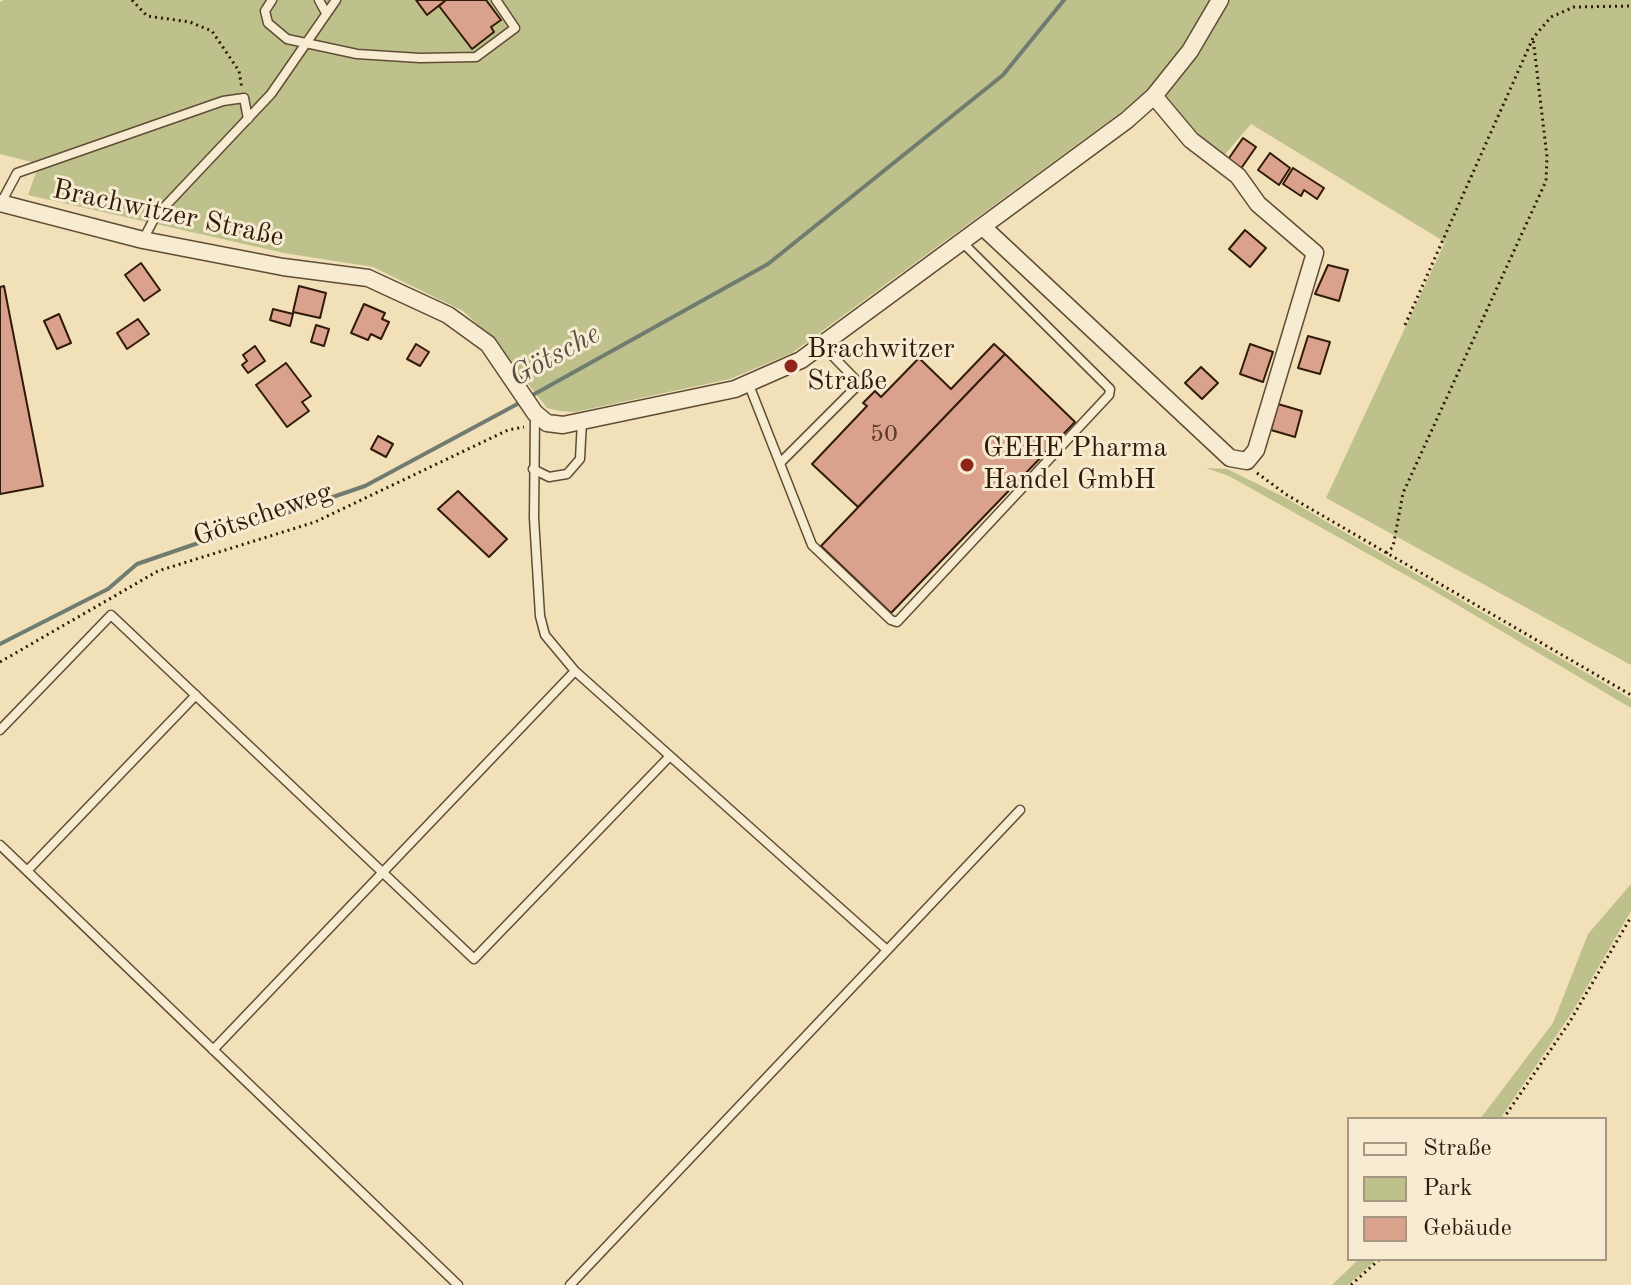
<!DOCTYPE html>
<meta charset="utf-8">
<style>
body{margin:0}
#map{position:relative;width:1631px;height:1285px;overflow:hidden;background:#f2e0b9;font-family:"Old Standard TT",serif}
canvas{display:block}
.legend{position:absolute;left:1347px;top:1117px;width:260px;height:144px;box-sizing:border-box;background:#f7ebd2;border:2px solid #a79782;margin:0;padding:10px 14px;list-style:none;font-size:24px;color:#301a09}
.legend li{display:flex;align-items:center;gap:16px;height:40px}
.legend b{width:40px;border:2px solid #a79782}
</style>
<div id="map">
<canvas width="1631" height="1285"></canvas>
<ul class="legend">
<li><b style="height:10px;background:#f7ebd2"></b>Straße</li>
<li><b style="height:22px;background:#bec18c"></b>Park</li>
<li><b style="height:22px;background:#daa18d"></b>Gebäude</li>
</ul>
</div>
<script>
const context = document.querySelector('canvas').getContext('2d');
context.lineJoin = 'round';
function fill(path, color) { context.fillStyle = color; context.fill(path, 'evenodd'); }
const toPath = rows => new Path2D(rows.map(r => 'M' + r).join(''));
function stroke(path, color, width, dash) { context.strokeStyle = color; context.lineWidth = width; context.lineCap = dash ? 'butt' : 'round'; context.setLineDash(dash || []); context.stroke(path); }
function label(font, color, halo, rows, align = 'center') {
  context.font = font + ' "Old Standard TT",serif'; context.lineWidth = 6; context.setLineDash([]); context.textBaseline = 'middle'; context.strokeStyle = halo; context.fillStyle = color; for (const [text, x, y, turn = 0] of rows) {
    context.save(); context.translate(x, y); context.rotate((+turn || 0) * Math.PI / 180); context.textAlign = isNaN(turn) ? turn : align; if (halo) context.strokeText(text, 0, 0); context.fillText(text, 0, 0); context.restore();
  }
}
const green = toPath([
 [4,0,1631,0,1631,665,1326,498,1445,242,1251,124,1222,158,1154,88,792,353,730,379,575,412,560,411,547,408,493,339,463,311,373,267,284,253,28,195,39,164,0,154,0,2],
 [1206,468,1227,469,1284,497,1631,699,1631,708,1429,588,1229,476],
 [1631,884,1631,911,1573,1011,1500,1119,1480,1119,1553,1023,1588,934],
 [1359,1259,1377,1259,1348,1285,1332,1285]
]);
const stream = toPath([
 [531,396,768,264,1003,75,1064,0],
 [0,644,108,589,137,564,365,486,523,401]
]);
const building = toPath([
 [416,0,446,0,427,15,416,0],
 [446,0,486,0,501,20,491,27,494,32,472,49,439,6,446,0],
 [1243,138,1256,147,1240,170,1227,161,1243,138],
 [1270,153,1290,168,1279,185,1258,170,1270,153],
 [1293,168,1324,188,1317,199,1304,190,1301,196,1283,184,1293,168],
 [1245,230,1266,248,1250,267,1229,249,1245,230],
 [141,263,160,290,144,301,125,275,141,263],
 [1328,265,1348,270,1339,301,1315,294,1328,265],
 [4,286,43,486,0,494,0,287,4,286],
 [299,286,326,293,320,318,293,312,299,286],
 [364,304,385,313,382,319,389,322,381,339,371,334,368,340,351,333,364,304],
 [273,309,293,314,290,326,270,320,273,309],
 [59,314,71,343,57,349,44,321,59,314],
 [138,319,149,334,127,349,117,333,138,319],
 [316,325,329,329,324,346,311,342,316,325],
 [1308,336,1330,342,1320,374,1298,368,1308,336],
 [416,344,429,352,420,366,407,359,416,344],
 [994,344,1005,354,858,507,812,464,867,406,863,403,875,391,881,397,919,358,951,389,994,344],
 [1250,344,1273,352,1263,382,1240,374,1250,344],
 [255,346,265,361,248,373,242,365,247,361,243,355,255,346],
 [1005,354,1075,422,891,613,821,546,1005,354],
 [286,363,311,396,302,402,309,411,287,427,256,385,286,363],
 [1201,367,1218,383,1202,399,1185,383,1201,367],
 [1278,404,1302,411,1295,437,1271,430,1278,404],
 [378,436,393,444,386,457,371,449,378,436],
 [458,491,507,539,489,557,438,509,458,491]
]);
const path = toPath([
 [132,0,147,16,190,22,212,31,239,71,242,89],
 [1405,325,1533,38,1551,17,1574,7,1631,6],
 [1257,473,1287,495,1631,695],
 [1386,553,1393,547,1403,493,1546,181,1547,157,1533,38],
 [0,662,158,571,315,522,508,430,524,427],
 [1503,1119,1569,1023,1631,917],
 [1351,1285,1380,1259]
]);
const service = toPath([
 [272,0,265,11,268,23,287,39,357,54,420,58,476,57,515,28,496,0],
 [319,0,326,13],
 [1,203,17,173,223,101,244,98,248,119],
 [143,240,155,217,271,94,336,0],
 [749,385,812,545,891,620,897,622,1109,395,1110,389,962,242],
 [535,414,534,518,540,616,545,635,575,671,887,950],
 [781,462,856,387,857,381,822,345],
 [533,469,549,477,567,474,580,459,582,421],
 [0,730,111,615,474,959,670,756],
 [0,845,458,1285],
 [27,871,196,695],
 [213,1050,575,671],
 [570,1285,1020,810]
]);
const minor = toPath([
 [0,203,143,240,283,267,368,278,448,315,488,344,535,413,547,423,563,425,735,389,801,360,1127,120,1154,96,1190,51,1220,0],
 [983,227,1230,458,1247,461,1256,450,1315,253,1258,204,1238,176,1191,140,1154,96]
]);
const markers = [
 [791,366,8,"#8f2418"],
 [967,465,8,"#8f2418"]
];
const numberNames = [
 ["50",884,435]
];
const streetNames = [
 ["Brachwitzer Straße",168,214,12],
 ["Götscheweg",263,515,-19]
];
const poiNames = [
 ["Brachwitzer",807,350],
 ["Straße",807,382],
 ["GEHE Pharma",983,449],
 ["Handel GmbH",983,481]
];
const waterNames = [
 ["Götsche",555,356,-29]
];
fill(green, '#bec18c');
stroke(stream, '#717c70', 4);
fill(building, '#daa18d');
stroke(building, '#301a09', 2);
stroke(service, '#604c35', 11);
stroke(minor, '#604c35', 19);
stroke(path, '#301a09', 3, [2, 4]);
stroke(service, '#f7ebd2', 8);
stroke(minor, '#f7ebd2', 16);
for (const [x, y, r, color] of markers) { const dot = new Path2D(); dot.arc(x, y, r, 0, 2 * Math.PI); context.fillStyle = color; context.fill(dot); stroke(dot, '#f7ebd2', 3); }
label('24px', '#5a3c2a', null, numberNames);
label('28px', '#301a09', '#f7ebd2', streetNames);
label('28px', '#301a09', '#f7ebd2', poiNames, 'left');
label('italic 30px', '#565345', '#f7ebd2', waterNames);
</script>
